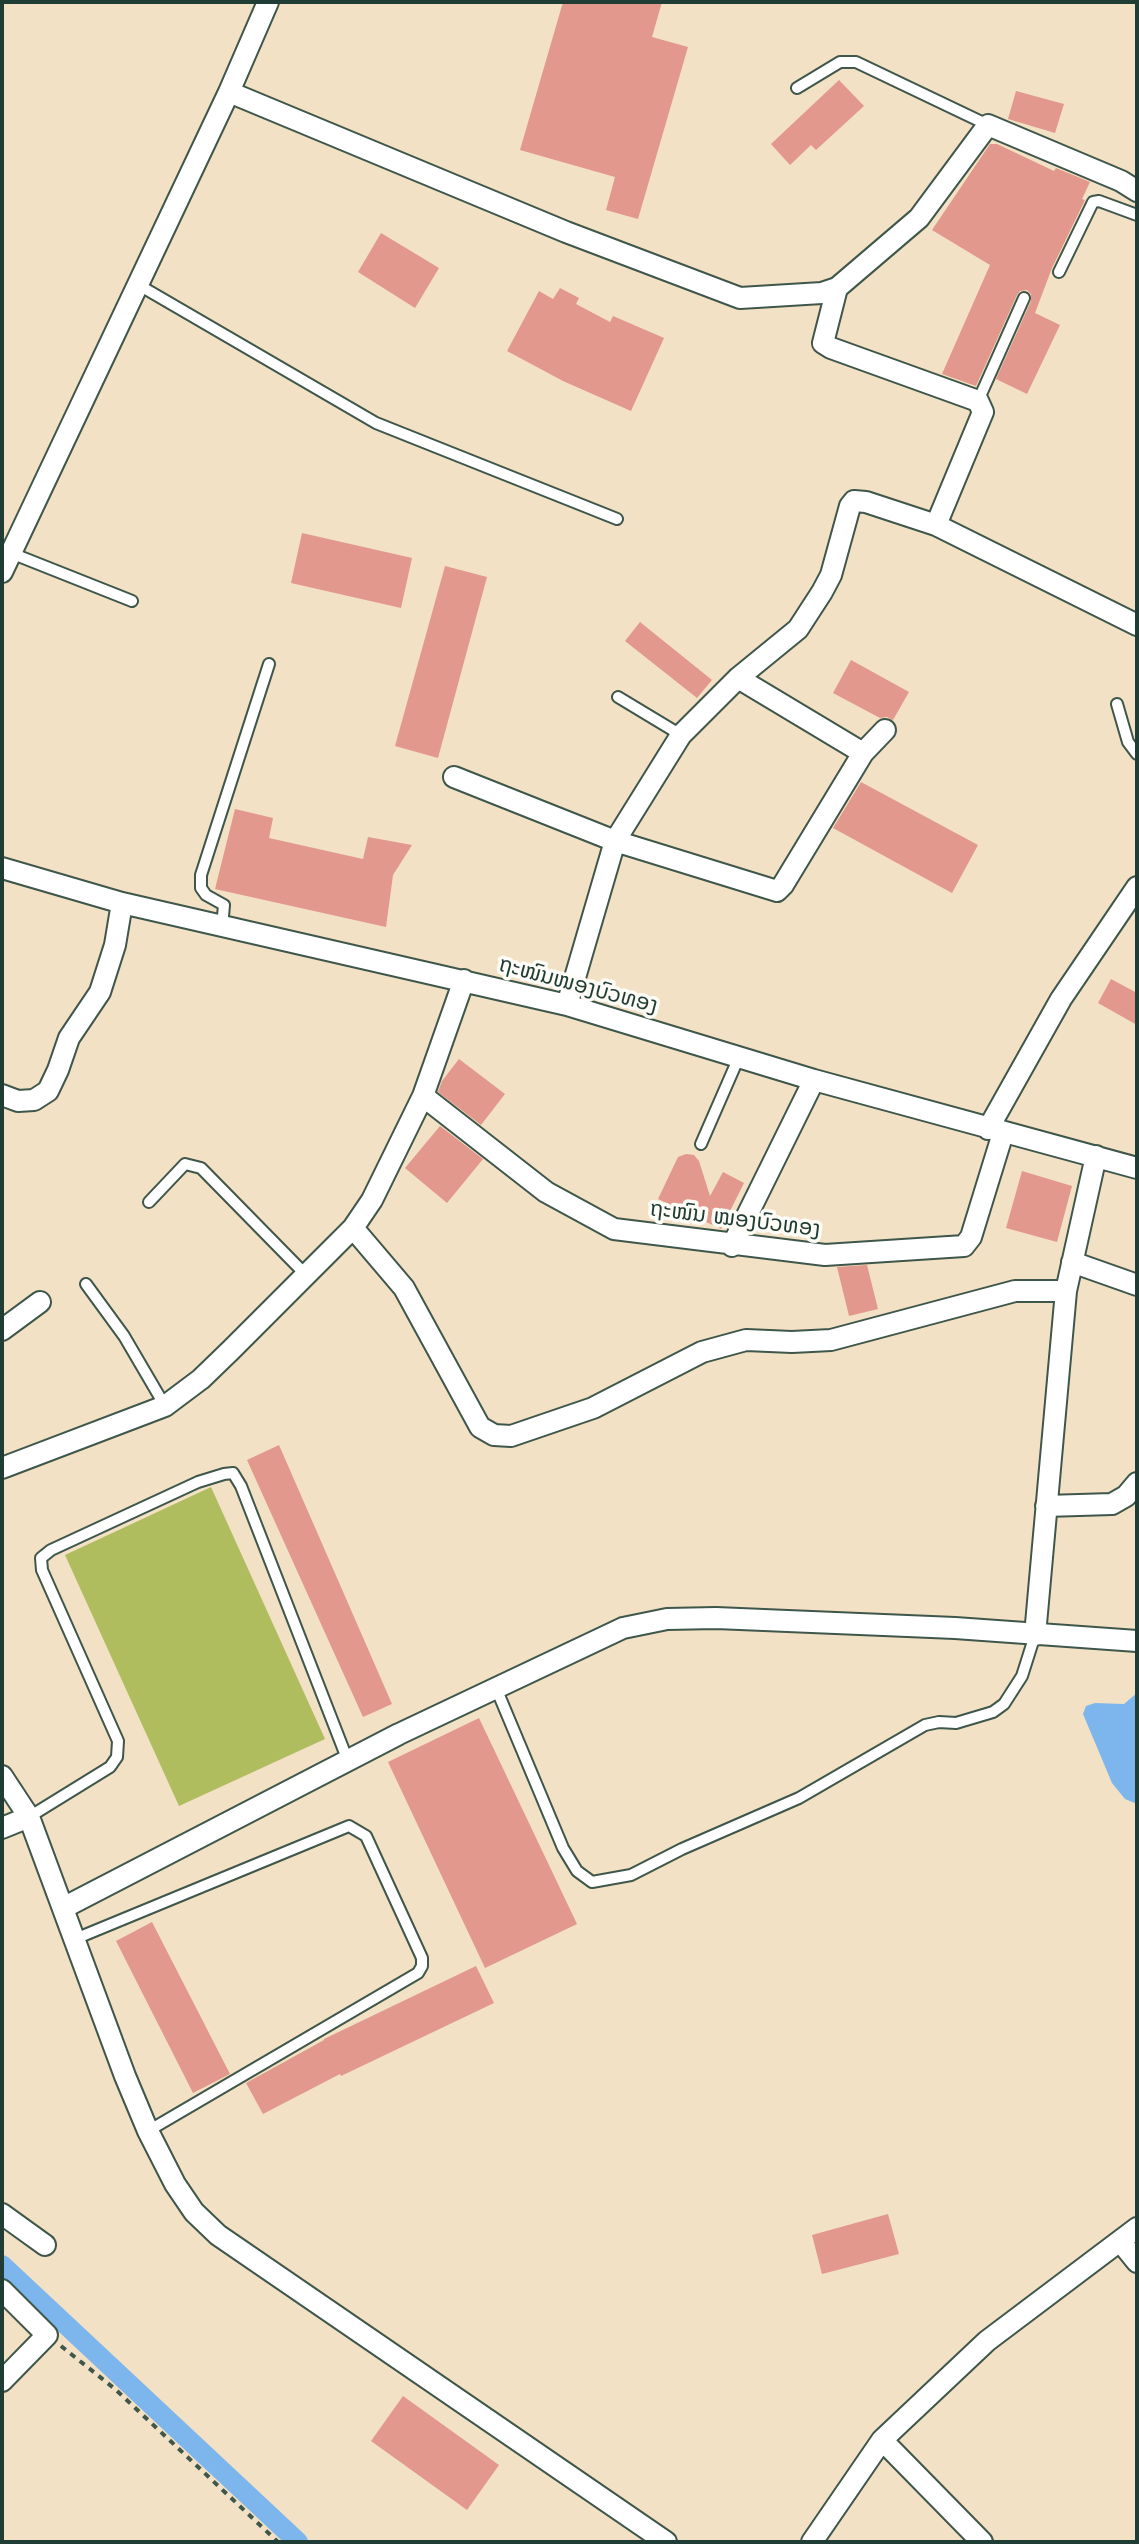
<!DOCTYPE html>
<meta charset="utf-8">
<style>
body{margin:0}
#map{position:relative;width:1139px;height:2544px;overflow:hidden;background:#f2e1c4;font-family:"Shantell Sans",sans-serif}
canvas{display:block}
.frame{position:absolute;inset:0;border:4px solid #1f3d34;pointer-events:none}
</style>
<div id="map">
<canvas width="1139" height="2544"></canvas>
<div class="frame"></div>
</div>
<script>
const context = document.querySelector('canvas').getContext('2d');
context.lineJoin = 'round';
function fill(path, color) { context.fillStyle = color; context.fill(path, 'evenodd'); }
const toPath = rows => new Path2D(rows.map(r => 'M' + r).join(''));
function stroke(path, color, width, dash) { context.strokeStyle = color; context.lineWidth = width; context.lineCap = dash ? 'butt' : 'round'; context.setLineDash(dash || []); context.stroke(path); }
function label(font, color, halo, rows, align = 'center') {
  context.font = font + ' "Shantell Sans","Noto Sans Lao",sans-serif'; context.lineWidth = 7; context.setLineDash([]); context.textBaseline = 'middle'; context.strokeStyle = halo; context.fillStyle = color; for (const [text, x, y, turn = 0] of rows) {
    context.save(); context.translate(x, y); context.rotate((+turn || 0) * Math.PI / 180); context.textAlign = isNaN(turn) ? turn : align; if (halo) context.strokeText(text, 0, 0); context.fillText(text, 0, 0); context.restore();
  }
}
const green = toPath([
 [211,1487,325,1739,179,1806,65,1555]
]);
const water = toPath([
 [1137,1693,1137,1804,1125,1799,1112,1783,1083,1714,1086,1706,1095,1703,1124,1704]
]);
const canal = toPath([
 [2,2265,298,2542]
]);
const building = toPath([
 [563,2,662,2,652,37,688,47,638,219,606,210,615,177,520,150],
 [839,80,864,106,816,150,811,145,790,165,771,144],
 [1016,91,1064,104,1055,133,1008,119],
 [990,144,997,144,1054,171,1056,168,1090,182,1082,199,1085,200,1052,268,1035,313,1060,325,1027,394,996,379,1031,301,1031,294,1027,290,1020,291,1017,295,976,386,942,374,990,265,932,230],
 [381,233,439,268,415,308,358,272],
 [560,288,579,298,576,304,610,322,613,316,664,338,631,411,563,381,507,351,539,291,553,299],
 [302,533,412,558,401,608,291,583],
 [445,566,487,577,438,758,395,746],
 [640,622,712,680,697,698,625,641],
 [851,660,909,692,893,720,887,717,880,718,833,693],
 [861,782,978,845,952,893,833,828],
 [235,809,273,818,269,838,363,859,368,837,412,845,393,875,386,927,215,889],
 [1111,979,1137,993,1137,1025,1098,1003],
 [459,1059,505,1094,481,1125,438,1092,442,1081],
 [440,1126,483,1159,447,1203,405,1168],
 [686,1154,694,1155,699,1161,710,1196,723,1172,744,1183,721,1229,658,1199,678,1157],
 [1022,1171,1072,1186,1057,1242,1006,1228],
 [867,1265,878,1309,849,1316,837,1267],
 [279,1445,392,1704,363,1717,247,1460],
 [479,1718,577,1924,485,1968,388,1762],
 [152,1922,230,2074,193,2093,116,1941],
 [476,1966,494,2003,341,2076,340,2074,263,2114,246,2083,324,2040,324,2039],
 [888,2214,899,2254,822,2274,812,2235],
 [403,2396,499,2465,467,2510,371,2441]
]);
const path = toPath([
 [61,2346,115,2389,278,2542]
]);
const service = toPath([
 [797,88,840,62,856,62,988,125],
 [1059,272,1093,202,1099,201,1137,215],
 [137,284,376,423,617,519],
 [978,401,1024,298],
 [11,553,132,601],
 [618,697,681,735],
 [1117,704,1128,742,1137,754],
 [222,927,224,905,206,895,201,888,201,875,269,664],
 [701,1144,739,1057],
 [149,1202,185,1164,201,1168,307,1276],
 [86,1284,124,1336,165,1406],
 [496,1688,563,1848,577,1871,592,1882,631,1875,682,1849,799,1798,925,1725,939,1722,956,1723,993,1712,1004,1704,1022,1676,1035,1635],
 [29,1817,110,1767,117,1757,118,1741,42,1570,41,1558,51,1550,198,1482,224,1474,233,1473,241,1486,348,1761],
 [75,1939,349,1826,366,1836,422,1958,422,1966,418,1973,148,2131]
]);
const minor = toPath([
 [229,92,566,232,740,298,822,293,837,288,919,218,988,125,1121,181,1137,191],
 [837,288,823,343,831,348,978,401,983,412,936,525],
 [2,572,229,92,268,2],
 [738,678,863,753],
 [454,777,615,841,777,891,783,885,863,753,885,730],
 [2,868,122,903,567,1005,814,1080,1137,1168],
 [567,1005,615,841,681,735,738,678,798,629,822,592,831,575,850,506,854,501,866,502,936,525,1137,625],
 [2,1095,18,1101,34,1100,48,1091,58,1070,69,1038,100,992,115,945,122,903],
 [423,1096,546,1192,614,1229,825,1255,964,1246,971,1237,1003,1133],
 [988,1129,1061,999,1137,887],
 [353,1228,404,1288,480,1427,494,1435,511,1436,593,1408,702,1352,746,1340,792,1342,831,1340,1015,1291,1066,1291],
 [732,1246,814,1080],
 [1072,1262,1137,1285],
 [2,1330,40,1302],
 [2,1468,165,1406,201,1379,231,1350,353,1228,372,1200,423,1096,464,980],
 [1046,1506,1112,1504,1126,1496,1137,1483],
 [1035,1635,1066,1291,1096,1156],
 [2,1776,29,1817,125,2076,148,2131,175,2184,194,2212,218,2235,666,2542],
 [2,1828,29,1817],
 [63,1908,399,1734,623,1628,667,1619,716,1618,955,1628,1137,1641],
 [2,2214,45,2245],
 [1120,2241,1137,2262],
 [2,2290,47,2335,2,2381],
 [882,2440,982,2542],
 [812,2542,882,2440,987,2341,1137,2228]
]);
const streetNames = [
 ["ຖະໜົນໜອງບົວທອງ",578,986,15],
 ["ຖະໜົນ ໝອງບົວທອງ",735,1220,7]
];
fill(green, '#b0bd5f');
fill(water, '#7db6ed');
stroke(canal, '#7db6ed', 20);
fill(building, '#e2988c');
stroke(service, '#3f564a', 14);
stroke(minor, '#3f564a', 24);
stroke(path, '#3f564a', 4, [6, 6]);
stroke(service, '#fff', 10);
stroke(minor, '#fff', 20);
label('22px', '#1f3d34', '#fdfcf7', streetNames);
</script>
